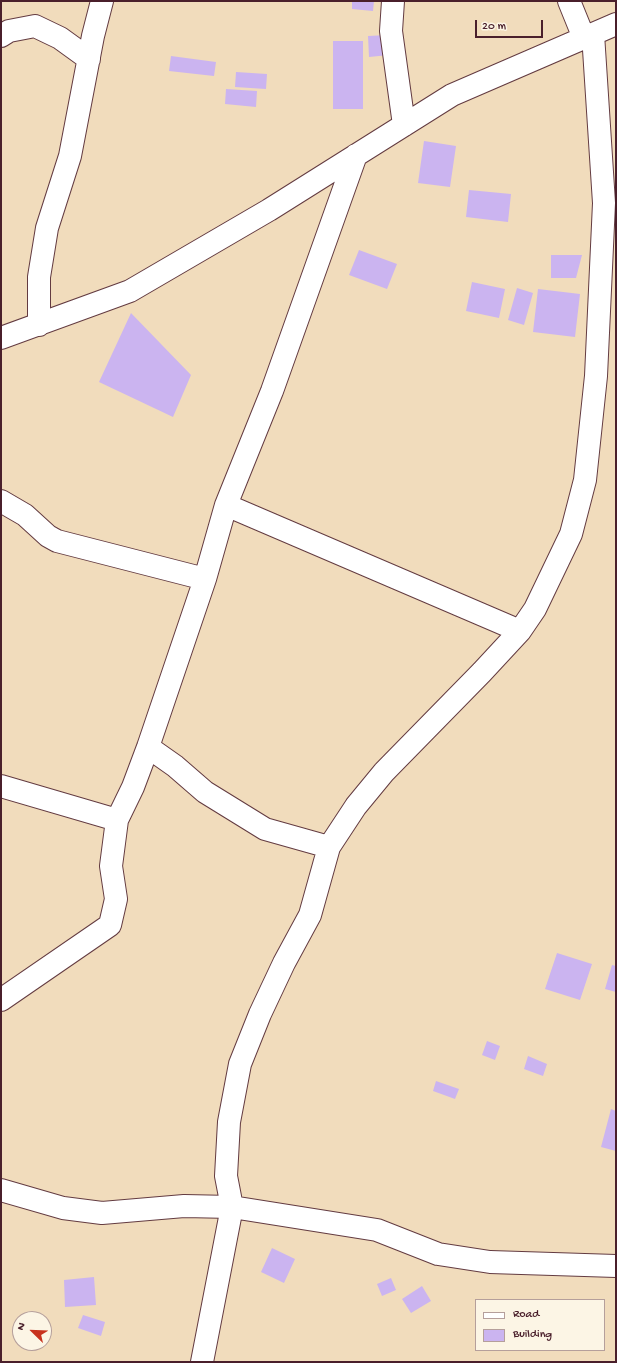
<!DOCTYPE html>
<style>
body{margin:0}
#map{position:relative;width:617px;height:1363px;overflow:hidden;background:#f1dcbc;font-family:"Gochi Hand",sans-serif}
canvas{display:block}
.frame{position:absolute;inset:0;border:2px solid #4a1f2b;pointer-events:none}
.legend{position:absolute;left:475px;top:1299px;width:130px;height:52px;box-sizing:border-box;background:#fcf5e5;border:1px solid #b59f9b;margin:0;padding:5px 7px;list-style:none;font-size:12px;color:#4a1f2b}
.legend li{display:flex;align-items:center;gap:8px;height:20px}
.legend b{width:20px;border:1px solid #b59f9b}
.north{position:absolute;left:12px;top:1311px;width:40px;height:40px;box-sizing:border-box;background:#fcf5e5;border:1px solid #b59f9b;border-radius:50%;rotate:293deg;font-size:11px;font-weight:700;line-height:16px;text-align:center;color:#4a1f2b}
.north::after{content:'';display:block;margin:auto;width:14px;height:18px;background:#c8321e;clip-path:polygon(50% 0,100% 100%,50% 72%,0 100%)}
.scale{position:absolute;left:475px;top:20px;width:68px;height:18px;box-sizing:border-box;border:2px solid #4a1f2b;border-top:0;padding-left:5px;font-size:12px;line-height:14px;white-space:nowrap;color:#4a1f2b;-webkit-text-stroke:3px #fcf5e5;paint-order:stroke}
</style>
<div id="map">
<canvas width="617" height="1363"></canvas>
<div class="frame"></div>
<ul class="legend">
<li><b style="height:5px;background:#fff"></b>Road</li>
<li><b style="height:11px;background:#cbb4f0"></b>Building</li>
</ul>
<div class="north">N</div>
<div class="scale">20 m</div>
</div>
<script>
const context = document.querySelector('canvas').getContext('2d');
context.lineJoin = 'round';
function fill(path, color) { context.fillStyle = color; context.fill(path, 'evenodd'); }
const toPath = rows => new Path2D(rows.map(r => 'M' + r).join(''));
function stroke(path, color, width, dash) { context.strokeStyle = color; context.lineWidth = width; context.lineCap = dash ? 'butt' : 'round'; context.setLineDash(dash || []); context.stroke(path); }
const building = toPath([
 [352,1,374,1,373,11,352,9],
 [388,35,389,55,369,57,368,36],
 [333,41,363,41,363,109,333,109],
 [171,56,216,62,214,76,169,71],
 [236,72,267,74,266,89,235,87],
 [226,89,257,91,256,107,225,104],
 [424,141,456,146,450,187,418,183],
 [469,190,511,194,508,222,466,217],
 [359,250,397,264,387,289,349,275],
 [551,255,582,255,576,278,551,278],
 [472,282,505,289,499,318,466,311],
 [517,288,533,293,524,325,508,320],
 [538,289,580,294,575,337,533,332],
 [131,313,191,375,173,417,99,382],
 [557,953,592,964,580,1000,545,989],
 [612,965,616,966,616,992,605,989],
 [487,1041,500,1046,495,1060,482,1055],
 [528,1056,547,1064,543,1076,524,1069],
 [436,1081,459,1089,455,1099,433,1091],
 [611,1109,616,1111,616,1151,601,1147],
 [272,1248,295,1259,284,1283,261,1272],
 [94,1277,96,1305,65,1307,64,1280],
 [391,1278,396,1290,382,1296,377,1284],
 [422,1286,431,1301,411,1313,402,1299],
 [83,1315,105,1322,101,1336,78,1328]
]);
const minor = toPath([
 [393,1,391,31,404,125],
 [569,1,584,38],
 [1,36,9,31,35,26,60,38,89,59],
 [39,325,39,277,47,228,70,156,93,36,102,1],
 [1,338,130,291,269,210,452,95,616,24],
 [1,501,25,515,48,536,57,541,205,579],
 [226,505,520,631],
 [148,747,175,766,205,792,265,829,329,847],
 [1,786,117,820],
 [1,1000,110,925,116,899,111,866,117,820,133,787,148,747,205,579,226,505,272,391,356,155],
 [1,1190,63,1208,102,1213,184,1206,232,1207,377,1230,438,1254,490,1262,616,1266],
 [202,1362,232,1207,226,1176,229,1122,240,1064,260,1014,284,963,310,915,329,847,356,806,384,772,482,672,520,631,535,609,571,534,585,480,596,376,604,203,593,34]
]);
fill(building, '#cbb4f0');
stroke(minor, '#633b41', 24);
stroke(minor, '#fff', 22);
</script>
